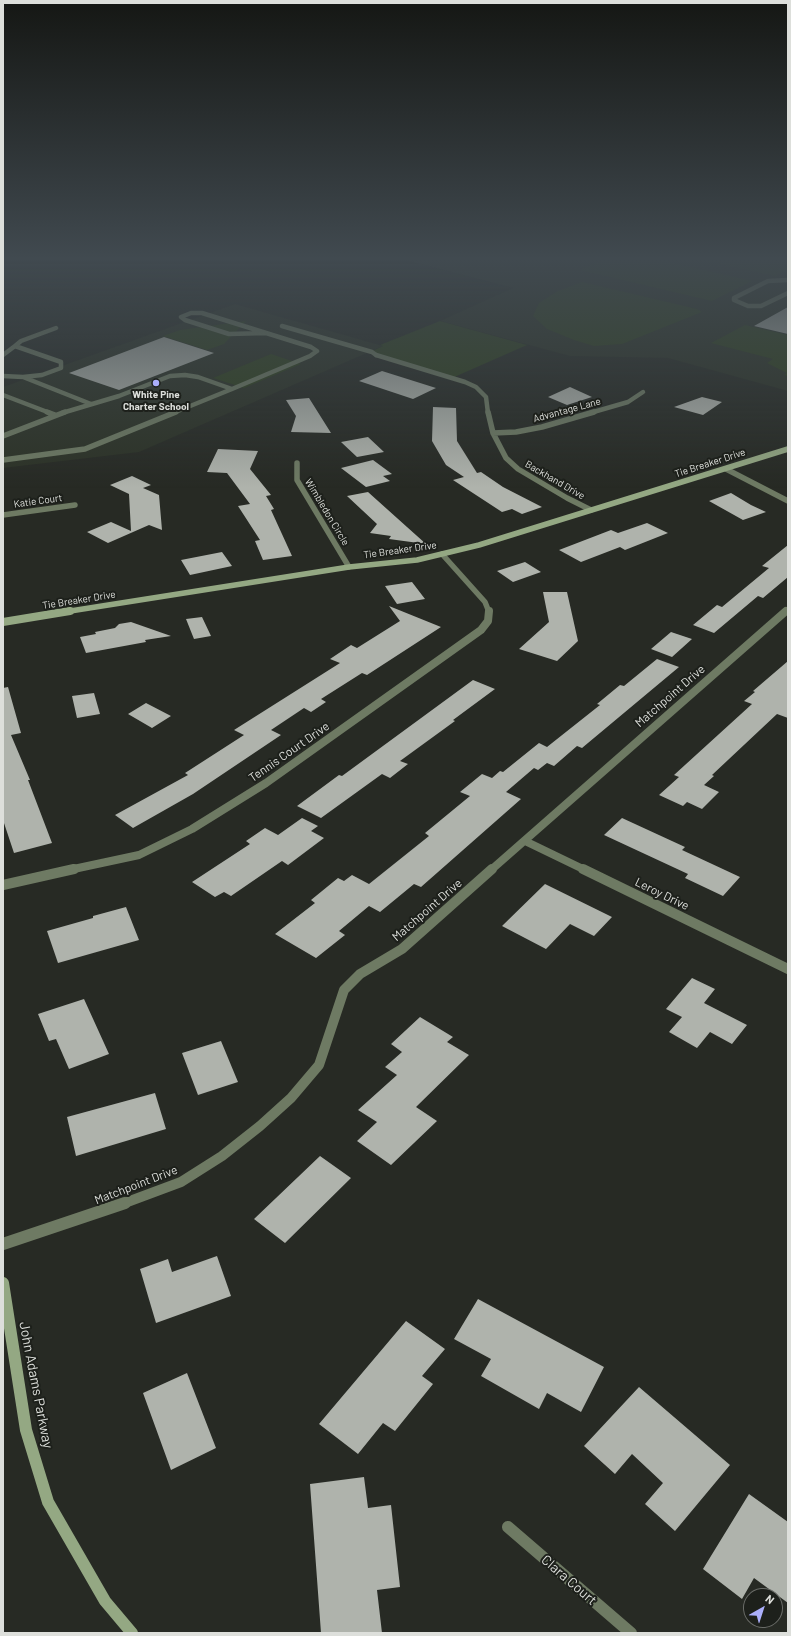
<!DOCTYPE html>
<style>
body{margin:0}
#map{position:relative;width:791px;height:1636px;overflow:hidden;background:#272a24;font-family:Barlow,sans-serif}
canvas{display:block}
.frame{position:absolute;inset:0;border:4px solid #dddfdb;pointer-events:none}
.north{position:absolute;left:743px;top:1588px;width:40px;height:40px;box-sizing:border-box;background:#1d201b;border:1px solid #6a6c68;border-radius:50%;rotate:39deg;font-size:11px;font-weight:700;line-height:16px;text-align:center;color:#dddfdb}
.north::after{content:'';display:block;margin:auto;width:14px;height:18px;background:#abaffb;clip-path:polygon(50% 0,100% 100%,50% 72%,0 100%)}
</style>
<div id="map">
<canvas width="791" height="1636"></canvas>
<div class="frame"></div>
<div class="north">N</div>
</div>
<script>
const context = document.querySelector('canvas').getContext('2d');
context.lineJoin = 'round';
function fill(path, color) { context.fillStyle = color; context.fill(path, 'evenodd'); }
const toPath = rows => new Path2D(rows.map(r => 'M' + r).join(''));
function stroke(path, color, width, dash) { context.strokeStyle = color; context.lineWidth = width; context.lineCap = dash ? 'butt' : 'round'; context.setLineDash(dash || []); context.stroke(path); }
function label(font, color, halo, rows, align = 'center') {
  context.font = font + ' Barlow,sans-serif'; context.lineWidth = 4; context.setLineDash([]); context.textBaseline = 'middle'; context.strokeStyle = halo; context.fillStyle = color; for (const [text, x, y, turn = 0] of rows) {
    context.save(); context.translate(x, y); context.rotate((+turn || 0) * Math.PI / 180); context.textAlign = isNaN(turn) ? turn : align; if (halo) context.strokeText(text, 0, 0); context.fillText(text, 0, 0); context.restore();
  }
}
const built = toPath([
 [398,258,788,258,788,391,668,358,570,356,440,321,513,288],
 [235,304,383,346,139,452,3,468,3,387]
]);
const green = toPath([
 [608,258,651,258,752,281,712,301,580,270],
 [694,258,788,258,788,269,775,276],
 [582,282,697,309,702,312,622,344,594,346,574,340,547,329,533,316,539,303,558,291],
 [246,321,224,344,207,350,163,336,180,330],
 [440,321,527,345,452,378,368,353,383,346,380,345],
 [745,325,788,335,788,376,784,375,787,373,767,363,773,359,711,343],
 [271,354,301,364,244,388,213,378]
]);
const building = toPath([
 [788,307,788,334,754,326],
 [164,337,214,353,119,390,69,373],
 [382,371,436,388,413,399,359,381],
 [570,387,592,397,567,405,548,397],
 [702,397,722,402,703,415,674,407],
 [309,398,331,433,291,432,296,416,286,400],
 [433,407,456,408,457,441,477,473,481,472,503,487,542,507,522,514,512,509,502,512,453,480,464,477,446,465,432,441],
 [368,437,384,452,357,457,341,442],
 [218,449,258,451,250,469,271,495,266,496,274,509,271,510,292,556,263,560,255,541,260,540,238,506,250,504,227,473,207,472],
 [373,460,392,474,383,476,390,481,366,487,341,468],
 [132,476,151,485,143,488,159,495,162,530,149,525,108,543,87,532,111,522,131,531,129,494,110,485],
 [368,492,407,527,426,544,389,539,391,536,370,533,377,524,347,496],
 [731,493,751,505,766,512,743,520,709,501],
 [647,523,668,533,625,550,620,547,581,562,559,550,611,530,618,533],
 [788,545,788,577,763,598,758,596,714,633,693,625,717,605,722,607,769,568,762,566],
 [222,552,232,566,190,575,181,560],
 [525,562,541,572,513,582,497,571],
 [412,582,425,599,397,604,385,586],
 [543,592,567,592,578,641,557,661,519,649,549,622],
 [389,606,441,627,367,675,362,673,321,699,326,702,311,712,304,708,271,730,281,735,193,794,133,828,115,815,188,775,185,773,244,735,234,730,340,663,330,659,351,645,357,648,400,621],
 [202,617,211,636,194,639,186,619],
 [131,622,171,636,145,640,146,642,86,653,80,637,96,634,95,632,115,628,119,624],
 [671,632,692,639,672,657,651,649],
 [657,659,679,667,582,748,577,746,554,766,547,763,538,770,534,768,506,792,521,799,421,887,414,884,380,912,369,906,339,931,345,935,316,958,275,934,315,903,311,900,338,878,344,881,352,875,369,884,429,836,425,833,470,796,460,792,482,774,492,778,500,771,503,772,539,743,547,747,600,705,597,704,620,685,624,686],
 [788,661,788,718,777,714,712,775,714,776,704,785,719,792,702,809,687,802,683,806,659,795,679,777,674,775,752,704,744,701,755,692,753,691],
 [473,680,495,689,453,720,455,721,400,761,408,764,390,778,382,774,321,818,297,806,339,775,342,776],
 [8,687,21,733,11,735,30,780,28,780,52,843,14,853,3,820,3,688],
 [94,693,100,714,77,718,72,696],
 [146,703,171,716,152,728,128,714],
 [302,818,318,826,311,831,324,838,288,865,282,861,231,896,224,892,215,897,192,882,250,844,246,841,265,828,278,835],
 [622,818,685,847,682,850,740,877,723,896,685,878,688,874,604,835],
 [545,884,612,917,594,936,570,924,546,949,502,926],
 [126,907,139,940,58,963,47,931,93,918,93,916],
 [692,978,715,989,704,1003,747,1025,732,1044,710,1032,697,1048,669,1032,682,1017,666,1009],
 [84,999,109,1054,69,1069,56,1039,49,1041,38,1014],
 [420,1017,453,1037,447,1042,469,1055,416,1107,437,1121,391,1165,357,1141,377,1122,358,1110,397,1075,385,1067,402,1052,391,1044],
 [221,1041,238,1082,198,1095,182,1053],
 [155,1093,166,1129,76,1156,67,1117],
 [320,1156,351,1178,285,1243,254,1219],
 [217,1256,231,1296,156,1323,140,1269,168,1259,172,1272],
 [478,1299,604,1367,581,1412,547,1393,539,1409,481,1376,491,1359,454,1339],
 [406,1321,445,1349,422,1376,433,1384,395,1431,383,1423,358,1454,319,1424],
 [187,1373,216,1448,171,1470,143,1393],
 [639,1387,730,1465,675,1531,645,1504,663,1483,632,1454,615,1474,584,1446],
 [364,1477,368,1508,391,1505,400,1587,377,1590,382,1633,321,1633,310,1484],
 [749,1494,788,1522,788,1603,754,1578,742,1599,703,1569]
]);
const laneFar1 = toPath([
 [788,280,768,281,734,298,734,300,748,306,761,306,788,293],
 [282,326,372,352,376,355],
 [15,346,21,341,56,328],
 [3,355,15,346,61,362,61,368,42,375,23,377],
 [3,376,23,377,91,404],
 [232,389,310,356,317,351,311,347,202,313,191,313,181,317,185,320,229,334,266,333],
 [3,395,50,413],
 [62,413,119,396,170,376,185,375,198,377,232,389,173,413]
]);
const lane = toPath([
 [47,412,55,415],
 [3,436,65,412],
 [3,460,85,449,176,412]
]);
const streetFar4 = toPath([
 [376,355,465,382,476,387,486,397,488,413],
 [590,413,628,402,643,392]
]);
const streetFar3 = toPath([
 [488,412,493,433,506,458,518,469,567,498,591,510],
 [493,433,516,432,542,427,594,412],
 [297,463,297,480,349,567],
 [726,469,788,501],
 [3,515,75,505],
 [442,554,485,602,489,612],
 [785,612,788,610]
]);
const streetFar2 = toPath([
 [525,841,585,870],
 [69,870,139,855,192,829,266,783,481,630,488,621,489,611],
 [491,870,786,611]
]);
const streetFar1 = toPath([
 [583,869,788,969],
 [3,885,74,869],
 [122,1204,181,1182,222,1156,260,1126,291,1098,319,1065,344,990,360,974,402,949,492,869]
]);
const street = toPath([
 [3,1244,125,1203],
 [508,1527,631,1633]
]);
const secondaryFar2 = toPath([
 [64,612,349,567,417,560,479,545,788,449]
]);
const secondaryFar1 = toPath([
 [3,622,70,611]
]);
const secondary = toPath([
 [3,1283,26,1430,48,1502,105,1601,132,1633]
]);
const markers = [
 [156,383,4,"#abaffb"]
];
const farPoinames = [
 ["White Pine",156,395],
 ["Charter School",156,407]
];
const farStreetnames = [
 ["Advantage Lane",567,410,-15],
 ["Tie Breaker Drive",710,463,-18],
 ["Backhand Drive",555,480,30],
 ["Katie Court",38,501,-8],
 ["Wimbledon Circle",327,512,59],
 ["Tie Breaker Drive",400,550,-8],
 ["Tie Breaker Drive",79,600,-9]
];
const streetNames = [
 ["Matchpoint Drive",670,696,-41],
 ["Tennis Court Drive",289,752,-35],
 ["Leroy Drive",662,894,26],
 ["Matchpoint Drive",427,910,-41],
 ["Matchpoint Drive",136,1185,-21]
];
const nearStreetnames = [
 ["John Adams Parkway",36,1385,79],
 ["Clara Court",569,1580,41]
];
fill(built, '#2c3226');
fill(green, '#2f401e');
fill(building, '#afb3ac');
stroke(laneFar1, '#6e7a63', 4.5);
stroke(lane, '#6e7a63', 5.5);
stroke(streetFar4, '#6e7a63', 4.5);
stroke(streetFar3, '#6e7a63', 5.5);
stroke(streetFar2, '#6e7a63', 8);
stroke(streetFar1, '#6e7a63', 10);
stroke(street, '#6e7a63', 12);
stroke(secondaryFar2, '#94a883', 5.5);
stroke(secondaryFar1, '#94a883', 8);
stroke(secondary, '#94a883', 12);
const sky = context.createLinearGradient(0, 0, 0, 488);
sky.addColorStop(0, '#151714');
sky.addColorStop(0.53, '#414a50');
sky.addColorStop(1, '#414a5000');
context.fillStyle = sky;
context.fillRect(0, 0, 791, 488);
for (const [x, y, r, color] of markers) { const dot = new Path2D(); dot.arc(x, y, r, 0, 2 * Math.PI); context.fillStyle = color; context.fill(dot); stroke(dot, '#1d201b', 1.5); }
label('bold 10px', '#dddfdb', '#1d201b', farPoinames);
label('10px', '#dddfdb', '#1d201b', farStreetnames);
label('12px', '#dddfdb', '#1d201b', streetNames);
label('14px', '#dddfdb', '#1d201b', nearStreetnames);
</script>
